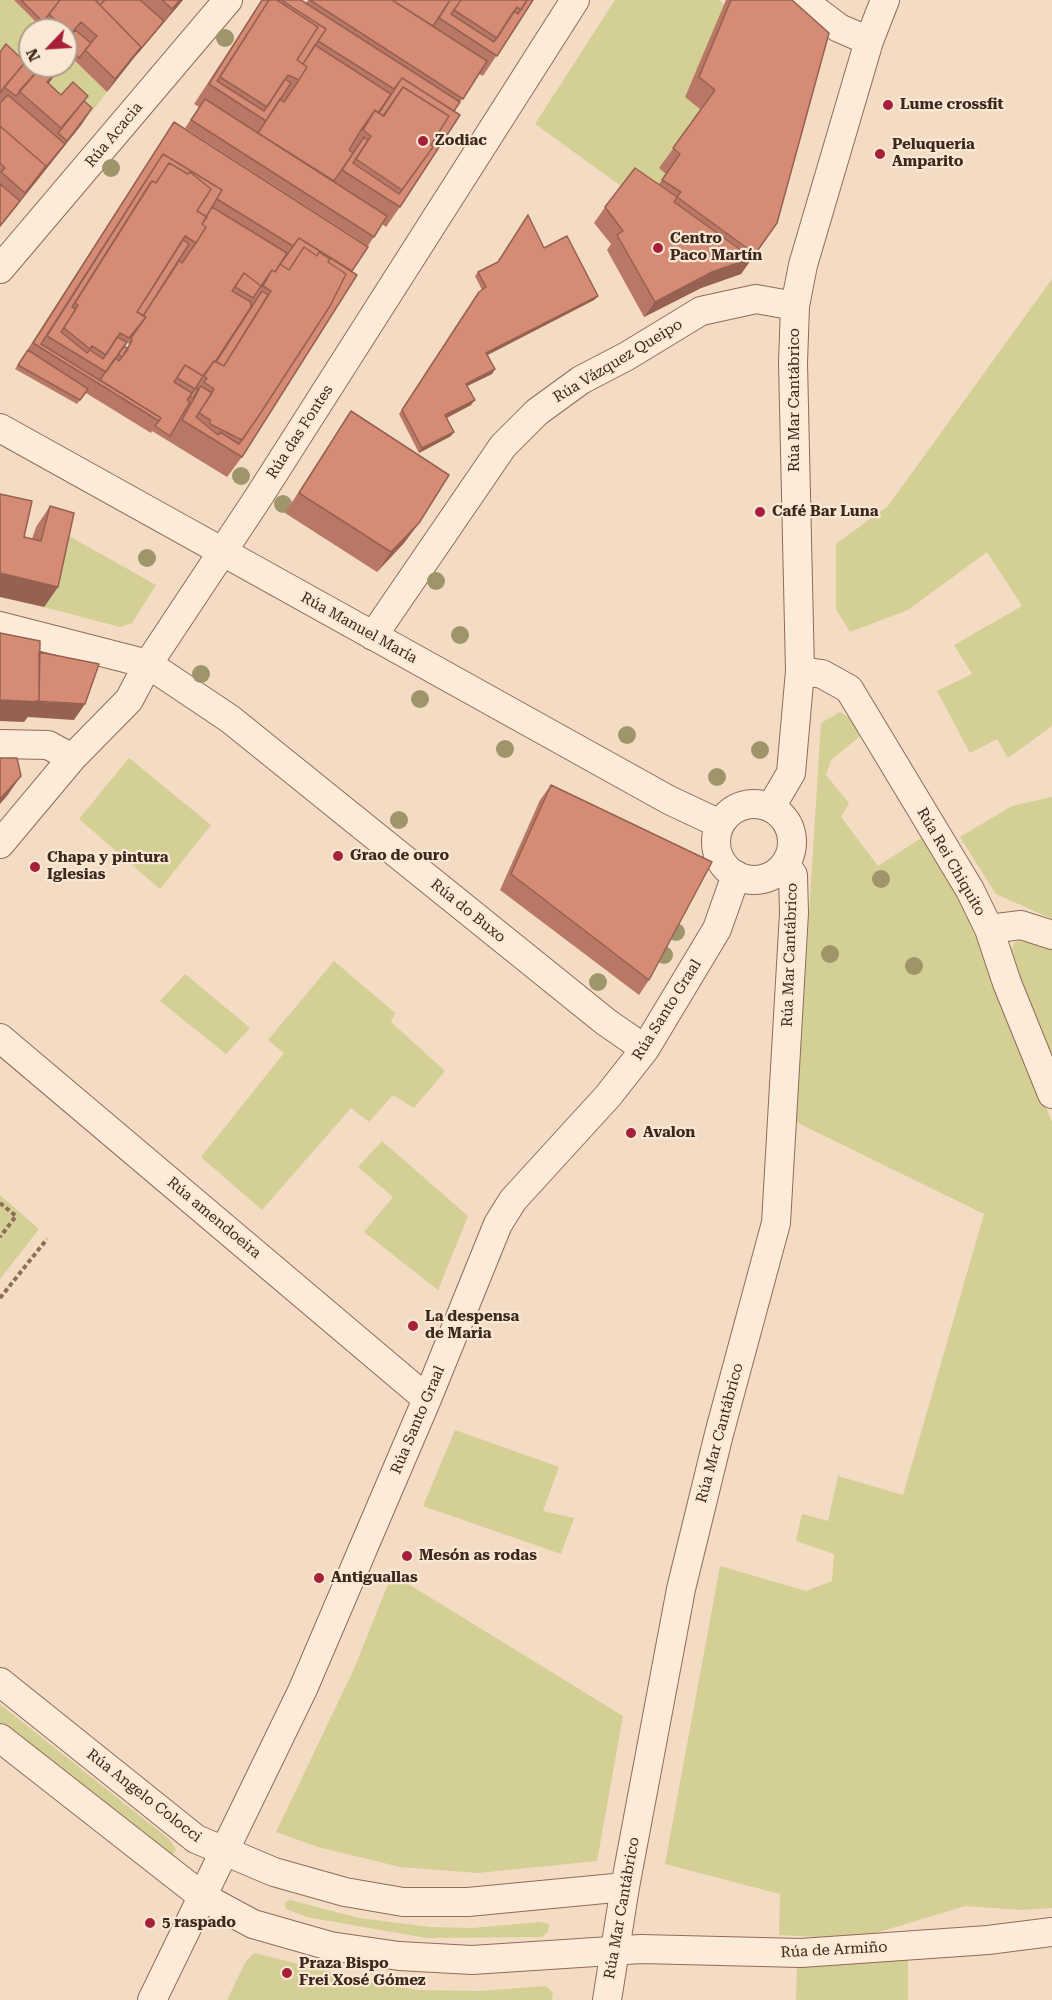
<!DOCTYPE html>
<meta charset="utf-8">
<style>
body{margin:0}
#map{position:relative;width:1052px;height:2000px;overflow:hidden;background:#f3dcc3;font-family:"Roboto Serif",serif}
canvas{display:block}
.north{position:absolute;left:18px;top:18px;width:60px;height:60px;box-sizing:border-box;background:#f9e8d4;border:2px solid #ae9b8b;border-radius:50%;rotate:245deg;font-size:16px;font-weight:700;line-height:24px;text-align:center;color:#3e271d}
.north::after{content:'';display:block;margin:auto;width:21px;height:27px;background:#a72039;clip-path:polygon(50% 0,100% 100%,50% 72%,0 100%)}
</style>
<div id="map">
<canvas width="1052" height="2000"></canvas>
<div class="north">N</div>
</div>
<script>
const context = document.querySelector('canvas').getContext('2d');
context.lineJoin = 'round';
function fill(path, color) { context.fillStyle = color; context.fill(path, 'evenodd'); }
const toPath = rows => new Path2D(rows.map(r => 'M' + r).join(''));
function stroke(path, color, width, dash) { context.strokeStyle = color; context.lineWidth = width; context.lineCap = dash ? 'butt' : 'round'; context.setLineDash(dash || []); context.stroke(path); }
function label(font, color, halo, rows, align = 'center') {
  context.font = font + ' "Roboto Serif",serif'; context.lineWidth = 4.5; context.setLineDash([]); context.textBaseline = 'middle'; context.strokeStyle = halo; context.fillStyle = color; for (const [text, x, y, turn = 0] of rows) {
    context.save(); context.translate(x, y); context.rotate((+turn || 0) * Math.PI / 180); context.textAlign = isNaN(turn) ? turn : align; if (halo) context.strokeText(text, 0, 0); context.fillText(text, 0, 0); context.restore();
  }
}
const green = toPath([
 [0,0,14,0,44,30,30,30,30,66,66,66,66,52,107,92,82,124,0,53],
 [615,0,719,0,725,5,685,97,701,110,659,168,666,174,648,200,621,186,535,124],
 [1052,279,1052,726,1008,758,997,739,970,753,937,691,972,674,954,645,1022,606,987,552,908,610,850,632,836,609,836,544,888,506],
 [60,531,156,585,132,623,120,627,44,607],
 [840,712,857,722,864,733,831,760,826,775,849,803,841,817,878,866,923,837,961,895,1052,1122,1052,1908,1021,1910,965,1906,856,1939,779,1935,780,1894,665,1864,720,1566,806,1591,832,1581,834,1554,796,1541,802,1514,828,1521,838,1476,903,1495,984,1214,796,1122,821,723],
 [129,758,211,825,160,889,79,819],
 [1052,797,1052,919,996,894,960,837,1012,806],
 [1032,939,1052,947,1052,1071,1010,952,1015,942],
 [334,961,395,1013,391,1022,445,1071,414,1108,393,1095,369,1122,351,1108,262,1210,201,1157,284,1053,268,1040],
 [185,974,250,1028,226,1054,160,1001],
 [382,1141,468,1216,438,1290,364,1232,393,1197,358,1167],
 [0,1195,39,1229,0,1279],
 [455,1430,559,1467,543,1511,574,1518,561,1554,423,1506],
 [392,1574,623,1716,597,1861,478,1873,400,1867,318,1847,276,1832,354,1669],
 [0,1704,170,1840,176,1850,172,1856,158,1848,0,1722],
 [290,1900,359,1918,431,1927,472,1928,539,1922,549,1924,548,1932,542,1937,426,1938,307,1917,286,1909,285,1903],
 [254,1953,363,1980,417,1990,480,1991,546,1986,553,1993,552,2000,227,2000,246,1961],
 [908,1959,908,2000,796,2000,797,1963]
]);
const path = toPath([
 [0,1203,16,1216,0,1237],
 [0,1298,47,1239]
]);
const street = toPath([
 [802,0,839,28,869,41],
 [0,269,228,0],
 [0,428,669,800,720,824],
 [0,626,148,664,230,719,606,1022,645,1049],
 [373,636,503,446,537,412,581,380,627,356,701,311,756,299,795,306],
 [800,671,822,674,849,689,970,890,989,929,1007,983,1052,1094],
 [0,744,48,745,72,758],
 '716 842a38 38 0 1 1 76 0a38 38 0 1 1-76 0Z',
 [771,807,791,773,800,671,793,363,795,306,803,265,869,41,885,0],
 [0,844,72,758,129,700,148,664,258,498,575,0],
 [989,929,1021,925,1052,935],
 [0,1038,427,1399],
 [0,1682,196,1839,274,1872,345,1892,403,1902,468,1902,625,1887],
 [0,1738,203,1897,253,1924,330,1946,399,1956,472,1960,641,1949,801,1953,988,1940,1052,1932],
 [152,2000,303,1689,427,1399,498,1224,513,1200,608,1096,645,1049,717,929,736,875],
 [607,2000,625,1887,681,1589,719,1434,776,1223,794,913,793,875,785,864]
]);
const trees = [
 [225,38],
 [111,168],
 [241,476],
 [283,504],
 [147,558],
 [436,581],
 [460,635],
 [201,674],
 [420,699],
 [627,735],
 [505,749],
 [760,750],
 [717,777],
 [399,820],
 [881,879],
 [676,932],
 [830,954],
 [664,955],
 [914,966],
 [598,982]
];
const wall = toPath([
 [14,0,183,0,133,59,107,92,66,52,66,30,44,30],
 [262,0,306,3,308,0,533,0,483,76,479,74,454,111,400,207,386,227,382,224,368,246,185,128,199,107,194,104],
 [726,0,792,0,777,223,741,274,701,288,644,317,607,250,611,244,594,223,605,207,659,184,666,174,659,168,701,110,685,97],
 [0,52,49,84,61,95,88,96,84,101,82,124,0,227],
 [174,122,352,271,242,457,227,477,152,431,151,433,86,393,77,404,15,369],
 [128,342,129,345,127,349,125,347],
 [544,248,598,296,594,300,488,355,495,369,492,374,467,386,471,405,447,418,451,436,419,453,399,414,475,297,482,290,475,276,478,272],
 [351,411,419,523,404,543,377,572,285,513],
 [50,506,58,587,44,607,24,537,32,539,36,527],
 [551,785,649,980,639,995,500,890,540,800]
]);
const shadedWall = toPath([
 [180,0,183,0,133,59,107,92,115,79,141,47,164,21],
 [59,69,45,89,47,82],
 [92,108,82,124,0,227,46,166,40,174],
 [777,223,741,274,701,288,644,317,655,302,712,272,752,258],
 [598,296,594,300,483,357,486,353],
 [495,369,492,374,463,388,466,384],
 [475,400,471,405,442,420,445,415],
 [454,432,451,436,419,453,422,448],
 [419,523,404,543,377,572,391,552],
 [0,573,58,587,44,607,0,597],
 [0,700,85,704,74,720,28,717,24,722,0,721],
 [21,776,7,796,0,804,0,799]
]);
const building = toPath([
 [21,0,60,0,43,22,21,0],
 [60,0,95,0,141,47,115,79,85,50,97,36,81,22,70,35,49,14,60,0],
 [95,0,105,0,100,5,95,0],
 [105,0,140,0,164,21,139,51,141,47,100,5,105,0],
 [162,0,180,0,172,9,162,0],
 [262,0,269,0,217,81,264,111,285,79,291,83,266,121,209,84,262,0],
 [269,0,277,0,318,27,297,60,307,67,299,80,288,75,267,107,220,77,269,0],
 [277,0,281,0,326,29,303,64,297,60,318,27,277,0],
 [281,0,301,0,460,102,454,111,402,78,394,89,318,41,326,29,281,0],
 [310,0,392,0,487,61,463,99,310,0],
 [392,0,450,0,433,26,392,0],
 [450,0,461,0,451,14,494,42,514,11,518,14,527,0,533,0,497,56,439,18,450,0],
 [461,0,527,0,521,10,517,7,497,38,454,10,461,0],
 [731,0,792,0,829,33,777,223,755,254,677,197,681,192,662,180,680,154,673,148,715,90,699,77,731,0],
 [75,30,91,43,79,58,66,44,66,41,75,30],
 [6,44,25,62,0,93,0,52,6,44],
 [315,45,391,94,378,113,375,110,361,130,349,150,353,153,334,181,258,133,280,99,284,102,299,80,307,67,303,64,315,45],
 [30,57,30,66,42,66,16,96,4,87,30,57],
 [42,66,56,66,59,69,47,82,61,95,73,82,88,96,61,128,19,91,42,66],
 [402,78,460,115,400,207,342,170,364,137,368,140,353,163,399,194,433,147,431,145,449,116,403,87,383,116,379,113,402,78],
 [403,87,449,116,431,145,433,147,402,190,356,159,371,136,363,130,375,110,384,116,403,87],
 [8,95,65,144,40,174,46,166,0,126,0,103,8,95],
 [205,99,387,216,374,237,191,120,205,99],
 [84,101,92,108,67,141,58,133,84,101],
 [174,122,368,247,352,271,299,238,293,246,217,199,222,190,163,154,41,344,161,418,159,421,33,343,174,122],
 [0,126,46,166,25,193,1,172,5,168,0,163,0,126],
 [163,154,222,190,206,217,197,211,211,189,190,172,188,174,169,163,156,183,152,181,149,185,72,307,76,309,61,332,87,353,90,350,103,359,117,337,127,342,106,372,47,336,163,154],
 [169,163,188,174,190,172,211,189,197,211,207,217,202,224,206,227,196,243,185,236,137,312,146,317,129,338,120,333,106,355,92,346,90,349,64,328,78,305,75,303,152,181,156,183,169,163],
 [635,168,677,197,674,202,752,258,712,272,655,302,617,235,623,231,605,207,635,168],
 [0,184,20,201,0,226,0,184],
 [212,207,287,253,275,272,272,270,261,286,244,273,232,291,251,302,251,307,215,362,214,361,203,376,185,365,174,382,192,393,187,400,190,402,170,436,155,426,161,418,100,380,115,358,119,361,122,357,132,341,131,338,146,317,143,316,179,261,182,263,196,243,206,227,202,224,212,207],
 [528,215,544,248,567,236,598,296,486,353,495,369,466,384,475,400,445,415,454,432,422,448,402,410,479,292,486,287,478,272,498,262,528,215],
 [299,238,357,275,242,457,182,420,201,386,212,393,196,417,218,435,220,432,239,444,258,417,330,306,346,274,328,262,330,259,319,252,317,256,304,247,289,270,280,264,279,266,299,238],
 [183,240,189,244,143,316,137,312,183,240],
 [304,247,317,256,319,252,330,259,328,262,346,274,330,306,258,417,242,440,210,424,210,420,199,413,214,389,204,382,207,378,204,376,214,361,224,366,271,291,263,286,272,270,275,272,280,264,289,270,304,247],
 [244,273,261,286,267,279,262,287,261,286,253,298,235,287,244,273],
 [262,291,268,295,224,366,216,362,262,291],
 [124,346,128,349,122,357,118,354,124,346],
 [28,350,88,389,80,400,18,365,28,350],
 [185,365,203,376,195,389,177,378,185,365],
 [196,388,198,389,193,398,190,396,196,388],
 [351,411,449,475,419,523,391,552,299,493,351,411],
 [0,494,32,501,24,537,41,541,50,506,74,513,58,587,0,573,0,494],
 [0,633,40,641,39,702,0,700,0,633],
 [39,652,99,664,85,704,35,701,39,702,39,652],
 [0,758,17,758,21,776,0,799,0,758],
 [551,785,712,862,649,980,511,874,551,785]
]);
const markers = [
 [888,105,6,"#a72039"],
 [423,141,6,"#a72039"],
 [880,154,6,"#a72039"],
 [658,248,6,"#a72039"],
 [760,512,6,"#a72039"],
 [338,856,6,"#a72039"],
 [35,867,6,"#a72039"],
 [631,1133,6,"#a72039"],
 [413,1326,6,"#a72039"],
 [407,1556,6,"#a72039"],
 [319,1578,6,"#a72039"],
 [150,1923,6,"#a72039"],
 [287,1973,6,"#a72039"]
];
const poiNames = [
 ["Lume crossfit",900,105],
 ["Zodiac",435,141],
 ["Peluqueria",892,145],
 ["Amparito",892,162],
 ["Centro",670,239],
 ["Paco Martín",670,256],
 ["Café Bar Luna",772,512],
 ["Grao de ouro",350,856],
 ["Chapa y pintura",47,858],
 ["Iglesias",47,875],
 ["Avalon",643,1133],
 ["La despensa",425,1317],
 ["de Maria",425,1334],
 ["Mesón as rodas",419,1556],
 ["Antiguallas",331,1578],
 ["5 raspado",162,1923],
 ["Praza Bispo",299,1964],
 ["Frei Xosé Gómez",299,1981]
];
const streetNames = [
 ["Rúa Acacia",114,135,-50],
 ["Rúa Vázquez Queipo",618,361,-31],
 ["Rúa Mar Cantábrico",795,400,-90],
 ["Rúa das Fontes",300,432,-57],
 ["Rúa Manuel María",359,628,29],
 ["Rúa Rei Chiquito",951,862,60],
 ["Rúa do Buxo",468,911,39],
 ["Rúa Mar Cantábrico",790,955,-88],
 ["Rúa Santo Graal",667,1010,-58],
 ["Rúa amendoeira",214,1218,40],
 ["Rúa Santo Graal",418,1420,-67],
 ["Rúa Mar Cantábrico",720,1433,-75],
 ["Rúa Angelo Colocci",144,1796,38],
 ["Rúa Mar Cantábrico",622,1908,-80],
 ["Rúa de Armiño",834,1950,-3]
];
fill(green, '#d3cf95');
stroke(street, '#906b57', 30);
stroke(path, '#906b57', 4, [4.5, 3]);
stroke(street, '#fcebd8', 28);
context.fillStyle = '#9e966a';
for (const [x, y] of trees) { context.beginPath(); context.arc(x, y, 9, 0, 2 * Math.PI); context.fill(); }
fill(wall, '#b87865');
fill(shadedWall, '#966152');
fill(building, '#d68b75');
stroke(building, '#966152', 1.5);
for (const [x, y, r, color] of markers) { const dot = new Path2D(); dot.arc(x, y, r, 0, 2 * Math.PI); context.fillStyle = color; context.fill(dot); stroke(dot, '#f9e8d4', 2); }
label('bold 15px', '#3e271d', '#f9e8d4', poiNames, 'left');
label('15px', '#3e271d', '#f9e8d4', streetNames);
</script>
